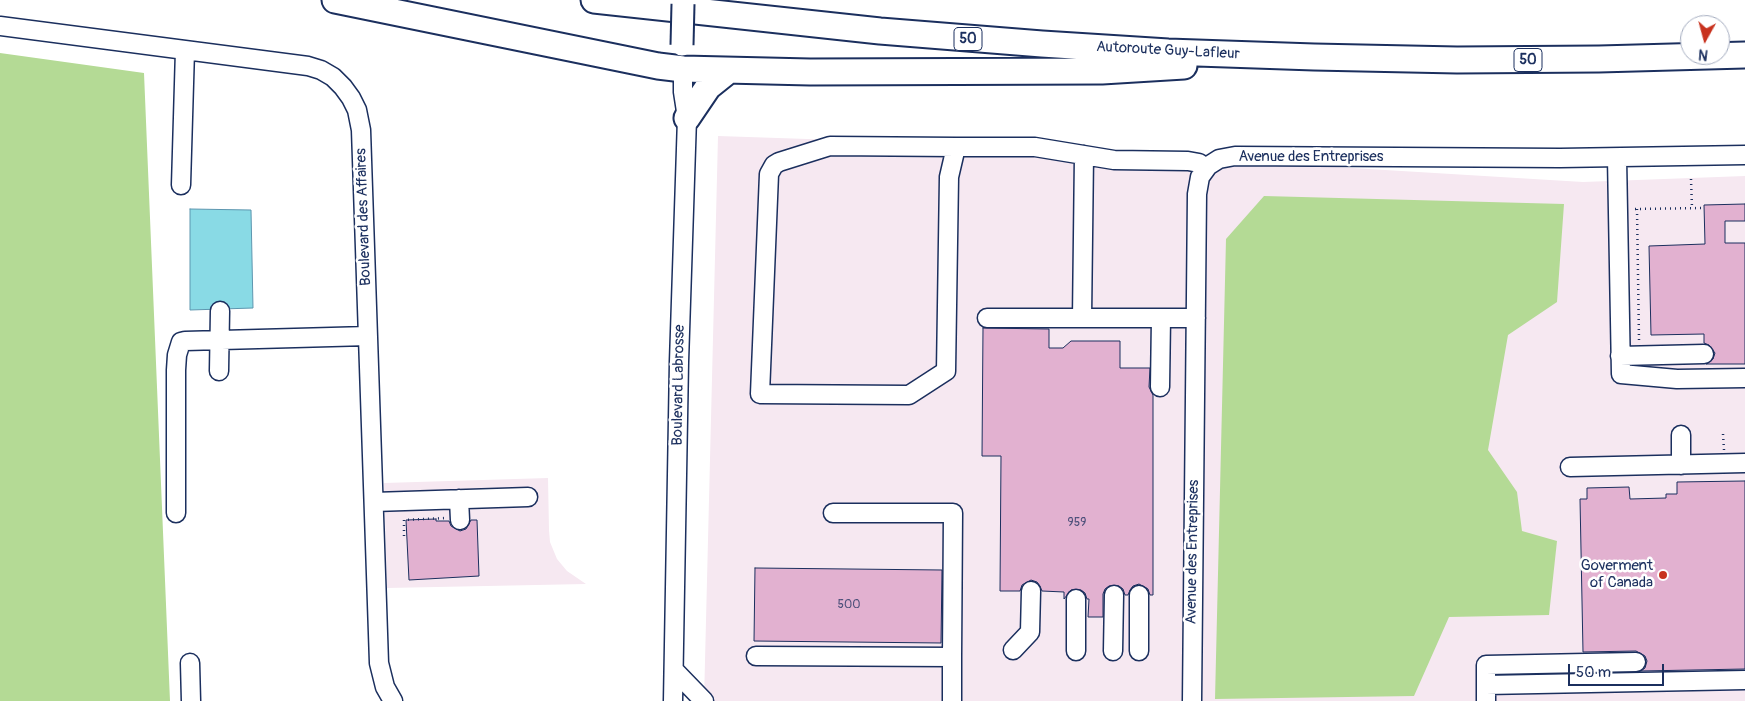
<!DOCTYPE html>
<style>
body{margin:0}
#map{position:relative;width:1745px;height:701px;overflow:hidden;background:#fff;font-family:Pangolin,sans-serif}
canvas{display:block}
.north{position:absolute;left:1680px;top:15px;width:50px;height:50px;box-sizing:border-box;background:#fff;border:1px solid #a4acbf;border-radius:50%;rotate:187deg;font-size:14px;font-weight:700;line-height:20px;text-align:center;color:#1b2f5e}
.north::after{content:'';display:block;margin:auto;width:18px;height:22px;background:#c8321e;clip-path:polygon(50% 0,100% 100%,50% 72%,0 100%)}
.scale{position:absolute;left:1568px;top:664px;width:96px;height:22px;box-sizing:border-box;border:2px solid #1b2f5e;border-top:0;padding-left:6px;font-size:15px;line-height:18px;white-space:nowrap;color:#1b2f5e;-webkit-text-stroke:4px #fff;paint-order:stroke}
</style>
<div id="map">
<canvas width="1745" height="701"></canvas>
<div class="north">N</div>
<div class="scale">50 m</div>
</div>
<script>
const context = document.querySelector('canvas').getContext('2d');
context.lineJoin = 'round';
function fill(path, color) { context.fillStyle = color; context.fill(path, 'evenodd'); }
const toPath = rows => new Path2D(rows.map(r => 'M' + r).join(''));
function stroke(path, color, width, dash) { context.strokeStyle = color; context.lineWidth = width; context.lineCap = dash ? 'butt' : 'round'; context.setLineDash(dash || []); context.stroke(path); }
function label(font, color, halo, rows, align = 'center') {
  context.font = font + ' Pangolin,sans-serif'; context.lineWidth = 5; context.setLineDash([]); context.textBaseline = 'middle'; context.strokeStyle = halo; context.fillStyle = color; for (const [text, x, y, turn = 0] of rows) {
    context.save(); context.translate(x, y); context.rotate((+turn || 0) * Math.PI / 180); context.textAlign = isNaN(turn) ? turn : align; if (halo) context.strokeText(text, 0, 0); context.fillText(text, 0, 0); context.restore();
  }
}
const built = toPath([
 [718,136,957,144,1583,182,1745,176,1745,701,704,701],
 [548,478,549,530,550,542,557,559,567,571,586,584,387,588,384,483]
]);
const green = toPath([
 [0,53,144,73,170,701,0,701],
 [1264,196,1564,204,1557,302,1508,335,1488,450,1517,492,1522,531,1557,541,1549,615,1449,617,1414,696,1215,699,1226,239]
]);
const water = toPath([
 [190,209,251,210,253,308,190,310,190,209]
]);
const building = toPath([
 [1745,204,1745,221,1725,221,1725,243,1745,243,1745,364,1706,364,1713,359,1715,353,1709,345,1704,343,1704,334,1651,335,1649,246,1705,244,1704,205,1745,204],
 [983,328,1049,329,1049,348,1063,348,1071,341,1120,341,1120,368,1150,368,1149,387,1153,395,1153,595,1150,595,1148,589,1139,584,1133,586,1130,590,1128,595,1125,595,1123,589,1119,586,1109,586,1105,589,1103,594,1103,617,1088,617,1089,599,1087,599,1085,593,1081,590,1071,590,1064,599,1064,592,1042,591,1040,586,1037,582,1031,580,1022,585,1020,591,1000,591,1001,456,982,456,983,328],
 [1745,481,1745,669,1641,671,1645,668,1647,661,1645,656,1636,651,1583,652,1580,499,1587,499,1587,488,1629,487,1630,499,1666,498,1666,494,1677,494,1677,482,1745,481],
 [436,519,436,521,449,521,451,526,460,531,466,529,471,520,477,520,479,576,409,580,406,520,436,519],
 [755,568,942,570,941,643,754,641,755,568]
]);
const path = toPath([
 [1691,179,1692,208],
 [1635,209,1704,208],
 [1637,209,1639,340],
 [1723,434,1724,450],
 [404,536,404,520,446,518]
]);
const minor = toPath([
 [0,26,308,66,321,70,333,77,343,87,351,98,357,110,361,130,379,663,385,687,393,701],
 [956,147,830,146,779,162,774,165,769,174,760,394,909,395,946,371,949,177,956,147,1035,147,1114,160,1188,161,1199,163,1206,168],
 [1084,155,1082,318,1196,318],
 [1617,158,1621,374,1677,379,1745,378],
 [181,185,185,50],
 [987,318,1082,318],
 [1620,356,1704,354],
 [219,371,220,311],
 [1160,387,1161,318],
 [1681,435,1681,465],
 [1570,467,1745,463],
 [459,499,460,520],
 [374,502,528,497],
 [176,513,176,370,177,355,181,342,185,341,368,336],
 [833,513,953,513,952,657],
 [1139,595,1139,651],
 [1076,599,1076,651],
 [1013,650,1030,632,1031,591],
 [1113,651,1114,595],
 [756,656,952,657,952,701],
 [190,663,191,701],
 [674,670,704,701],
 [1486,685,1486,665,1636,662],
 [673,701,679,362,687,118,683,92,683,69],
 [1192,701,1197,194,1200,177,1208,166,1219,159,1235,156,1560,158,1745,155],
 [1486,701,1486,685,1745,680]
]);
const highway = toPath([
 [335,0,658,66,683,69,810,72,1102,71,1184,66],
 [594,0,880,31,1042,44,1168,52,1314,57,1457,60,1599,59,1745,55],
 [687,118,708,87,728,71]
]);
const majorBridge = toPath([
 [682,45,683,4]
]);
const markers = [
 [1663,575,5,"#c8321e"]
];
const numberNames = [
 ["959",1077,523],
 ["500",849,605]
];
const shields = [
 [968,39,28],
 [1528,60,28]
];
const shieldNames = [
 ["50",968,39],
 ["50",1528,60]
];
const streetNames = [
 ["Autoroute Guy-Lafleur",1168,51,3],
 ["Avenue des Entreprises",1311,157],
 ["Boulevard des Affaires",364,217,-92],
 ["Boulevard Labrosse",679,385,-89],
 ["Avenue des Entreprises",1193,552,-89]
];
const poiNames = [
 ["Goverment",1653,566],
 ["of Canada",1653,583]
];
fill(built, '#f6e8f1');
fill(green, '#b4da95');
fill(water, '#89dae5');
stroke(water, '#5d96af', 1);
fill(building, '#e2b1d0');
stroke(building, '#1b2f5e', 1);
stroke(minor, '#1b2f5e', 21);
stroke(highway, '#1b2f5e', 29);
stroke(path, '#1b2f5e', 2.5, [1, 4]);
stroke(minor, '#fff', 18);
stroke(highway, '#fff', 25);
stroke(majorBridge, '#1b2f5e', 25, []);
stroke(majorBridge, '#fff', 21);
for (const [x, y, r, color] of markers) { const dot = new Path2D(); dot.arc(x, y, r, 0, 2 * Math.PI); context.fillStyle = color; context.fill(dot); stroke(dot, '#fff', 2); }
label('12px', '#4d507a', null, numberNames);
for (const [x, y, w] of shields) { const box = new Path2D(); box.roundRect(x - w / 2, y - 11.5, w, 23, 4); context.fillStyle = '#fff'; context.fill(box); stroke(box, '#1b2f5e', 1); }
label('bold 14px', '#1b2f5e', null, shieldNames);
label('15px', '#1b2f5e', '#fff', streetNames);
label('15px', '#1b2f5e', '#fff', poiNames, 'right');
</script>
